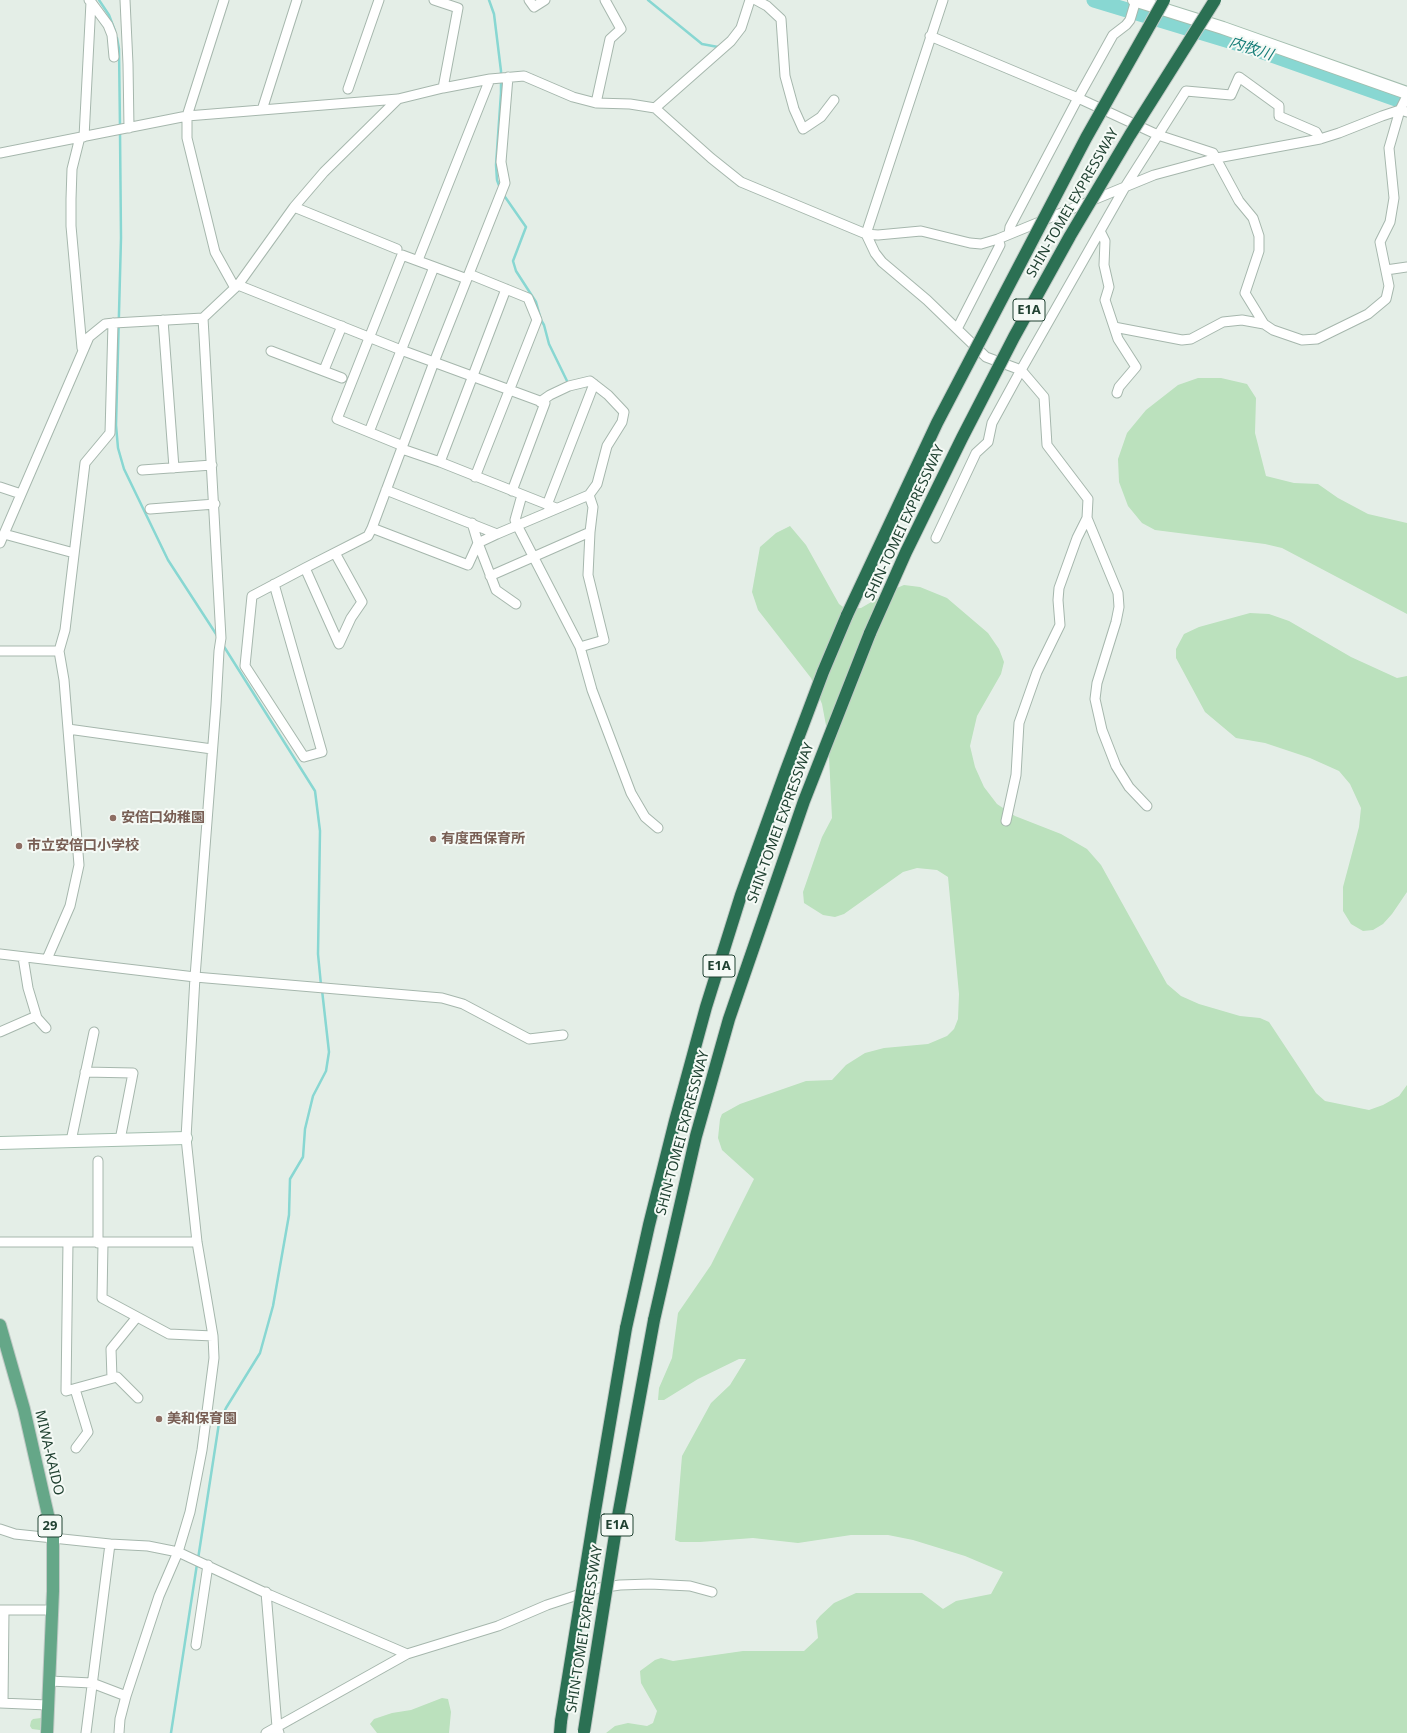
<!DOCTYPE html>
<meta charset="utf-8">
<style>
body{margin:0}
canvas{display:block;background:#e4eee7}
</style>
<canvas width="1407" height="1733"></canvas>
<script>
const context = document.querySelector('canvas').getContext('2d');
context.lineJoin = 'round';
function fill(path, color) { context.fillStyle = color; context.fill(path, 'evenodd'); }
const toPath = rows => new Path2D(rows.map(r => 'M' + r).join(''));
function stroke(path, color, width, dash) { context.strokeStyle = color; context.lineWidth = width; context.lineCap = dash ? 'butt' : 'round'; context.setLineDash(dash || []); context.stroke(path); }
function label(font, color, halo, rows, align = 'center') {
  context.font = font + ' "Noto Sans","Noto Sans JP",sans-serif'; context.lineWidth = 4; context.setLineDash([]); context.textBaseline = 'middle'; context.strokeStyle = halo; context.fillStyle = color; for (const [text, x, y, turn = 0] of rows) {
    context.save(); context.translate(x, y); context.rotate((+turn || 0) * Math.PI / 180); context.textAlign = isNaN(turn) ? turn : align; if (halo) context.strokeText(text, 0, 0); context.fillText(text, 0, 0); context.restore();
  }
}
const green = toPath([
 [1198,378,1221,378,1247,384,1256,398,1255,433,1266,476,1294,483,1318,484,1338,498,1368,514,1407,523,1407,614,1282,548,1265,544,1155,530,1142,523,1128,506,1119,482,1118,459,1127,433,1146,410,1178,385],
 [790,526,806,545,839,604,846,609,861,608,892,590,904,585,920,587,947,598,988,633,999,649,1004,662,1001,674,977,716,970,746,975,767,984,787,997,804,1015,816,1061,834,1087,849,1101,865,1167,984,1181,996,1199,1004,1240,1016,1260,1018,1269,1022,1316,1093,1325,1101,1369,1110,1383,1105,1399,1096,1407,1085,1407,1733,606,1733,615,1726,628,1723,647,1726,653,1723,657,1711,641,1683,640,1671,655,1660,661,1658,673,1661,743,1651,804,1651,818,1638,816,1621,820,1616,834,1603,856,1593,922,1593,943,1609,956,1601,991,1594,1003,1572,965,1556,913,1540,888,1535,851,1535,798,1543,753,1538,700,1542,680,1542,675,1540,682,1456,711,1403,730,1385,746,1359,739,1359,698,1379,664,1400,658,1400,659,1388,672,1358,678,1313,711,1265,754,1179,722,1150,718,1138,720,1119,722,1114,740,1104,806,1081,832,1080,846,1065,865,1053,884,1048,928,1044,947,1036,954,1029,958,1019,959,994,948,877,937,870,917,868,903,872,844,914,835,917,823,915,804,903,803,892,822,837,832,818,828,736,822,704,811,678,758,610,752,592,760,547,776,533],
 [1250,613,1269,614,1289,621,1351,657,1397,678,1407,676,1407,892,1392,914,1383,924,1373,930,1363,931,1351,924,1343,911,1343,887,1359,827,1361,808,1350,784,1339,771,1310,758,1265,743,1236,738,1205,712,1176,658,1176,649,1184,634,1199,627],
 [442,1698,448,1699,451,1712,449,1733,377,1733,370,1724,374,1719,392,1713,411,1710],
 [41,1718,40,1730,32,1729,30,1726,31,1721,33,1719]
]);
const stream = toPath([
 [99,0,109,15,115,31],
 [489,0,494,14,501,71,501,93,496,165,497,180,500,188],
 [648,0,702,44,718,47],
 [117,38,119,49,120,127],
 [120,132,121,238,116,425,118,448,124,469,168,560,218,637],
 [503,194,526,227,513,261,516,271,536,302,541,320,544,325,549,344,568,383],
 [223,645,315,791,320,831,318,954,321,985],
 [198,1559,219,1423,226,1408,260,1353,273,1306,289,1215,290,1179,303,1157,305,1129,313,1096,326,1071,329,1052,322,990],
 [171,1733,197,1564]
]);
const river = toPath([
 [1094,0,1246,46,1407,103]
]);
const street = toPath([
 [125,0,128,64,129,128],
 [224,0,187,116,187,138,215,252,235,288],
 [434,0,458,8,443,88],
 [529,0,534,7,545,0],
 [756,0,767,6,781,19,785,76,794,109,803,129,821,117,834,100],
 [943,0,866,234,875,253,882,262,927,300,986,357,1021,370,1044,397,1047,445,1088,499,1087,518,1118,593,1119,607,1116,622,1097,683,1095,699,1102,730,1116,766,1129,787,1147,806],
 [91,2,108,25,112,35,114,57],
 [930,36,1078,98,1158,135,1213,153,1239,201,1253,218,1259,236,1259,251,1245,293,1264,324,1273,330,1302,340,1317,339,1368,314,1386,299,1389,286,1380,242,1390,222,1394,198,1389,148,1400,110,1407,96],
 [348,89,379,0],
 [596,103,610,39,621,29,605,0],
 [655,108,731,41,741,28,750,0],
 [262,110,297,0],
 [80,137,72,169,71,199,71,226,82,348],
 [84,137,91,2,89,0],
 [0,153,187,116,398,99,443,88,490,79,524,76,573,97,596,103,630,104,655,108,711,158,741,182,866,234,878,235,921,231,970,243,981,244,998,239,1154,175,1217,158,1320,139,1339,133,1382,116,1400,110,1407,112],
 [294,207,397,249],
 [1100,231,1105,241,1104,265,1109,287,1105,300,1118,339,1136,367,1119,387,1117,393],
 [1009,234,1010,227,1078,98,1113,35,1126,25,1130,20,1136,0],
 [418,260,490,79],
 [1386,270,1407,267],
 [469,274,528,298,537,320,475,477],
 [238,285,401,350,545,403,512,491],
 [163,320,174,468],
 [1114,327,1182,340,1191,339,1223,322,1242,320,1264,324],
 [957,329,1000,245,998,239],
 [271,351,342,378],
 [324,370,342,326],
 [369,432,434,267],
 [403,446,337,419,402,255,467,279],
 [402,449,440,462,556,508],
 [440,462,506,289],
 [142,470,212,465],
 [0,487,21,494],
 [386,490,497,534,589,495,597,484,607,446,622,422,624,412,608,395,590,381,569,386,550,395,540,402],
 [522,495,515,520,517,525,580,647,592,690,631,793,645,817,658,828],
 [547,505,594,384],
 [150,509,215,504],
 [472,523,478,543,496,590,516,604],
 [372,528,468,565,478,543,497,534],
 [4,534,74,553],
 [936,538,976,453,988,442,992,423,1021,370,1125,187,1186,91,1231,95,1239,77,1279,106,1279,116,1316,132,1320,139],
 [0,543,89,337,105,324,114,323,203,318,238,285,294,207,324,172,398,99],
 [305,568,339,644,351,618,362,602,335,553],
 [490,576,590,532],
 [274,584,322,752,304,757,245,666,252,596,305,568,368,536,372,528,434,362,505,183,501,162,508,77],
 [580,647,604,640,588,575,590,532,593,507,589,495],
 [0,651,59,651],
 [68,729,212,749],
 [1006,821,1016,775,1019,723,1037,672,1060,625,1058,600,1059,588,1077,538,1087,518],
 [0,954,195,977,442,998,463,1004,529,1039,563,1035],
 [23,957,28,988,37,1018],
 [47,959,70,906,79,865,64,680,59,651,65,630,85,463,110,433,113,323],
 [0,1032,34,1017,37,1018,46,1028],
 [85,1072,133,1073,120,1140],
 [71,1141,94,1032],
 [0,1242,197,1242],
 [68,1242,66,1391,117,1377,138,1398],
 [98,1243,98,1161],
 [103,1243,102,1298,169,1334,213,1336],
 [112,1378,111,1349,137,1317],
 [75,1389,88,1432,76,1448],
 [0,1529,15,1534,110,1544,148,1546,178,1552,270,1595,407,1654],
 [266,1592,277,1727,279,1733],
 [0,1610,51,1610],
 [196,1645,208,1565],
 [49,1681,92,1683,126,1696],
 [0,1703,48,1705],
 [3,1703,4,1610],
 [86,1733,110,1544],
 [119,1733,120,1719,126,1696,159,1596,178,1552,190,1512,202,1450,214,1358,213,1336,197,1242,186,1138,195,977,216,705,219,651,221,638,203,318],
 [266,1733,407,1654,498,1626,547,1605,599,1588,620,1585,650,1584,690,1586,712,1592]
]);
const secondary = toPath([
 [1134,0,1223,28,1407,93],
 [0,1143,186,1138]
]);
const primary = toPath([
 [0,1325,24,1409,53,1537,53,1591,47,1733]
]);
const highway = toPath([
 [654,1320,696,1136,729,1019,804,801,870,633],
 [626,1328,649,1225,675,1121,706,1007,741,895,785,773,823,672,847,615],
 [560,1733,561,1721]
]);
const highwayBridge = toPath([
 [847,615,937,423,1086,138,1164,0],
 [870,633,906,552,962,438,1014,337,1070,236,1130,135,1215,0],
 [561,1721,595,1511,626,1328],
 [584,1731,618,1516,654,1320]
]);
const markers = [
 [113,818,4,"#8d6e63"],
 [433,839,4,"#8d6e63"],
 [19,846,4,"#8d6e63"],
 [159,1419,4,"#8d6e63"]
];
const shields = [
 [1029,310,32],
 [719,966,32],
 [617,1525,32],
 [50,1526,24]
];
const shieldNames = [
 ["E1A",1029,310],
 ["E1A",719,966],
 ["E1A",617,1525],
 ["29",50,1526]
];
const streetNames = [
 ["SHIN-TOMEI EXPRESSWAY",1073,203,-60],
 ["SHIN-TOMEI EXPRESSWAY",905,523,-65],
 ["SHIN-TOMEI EXPRESSWAY",781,823,-70],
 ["SHIN-TOMEI EXPRESSWAY",683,1133,-75],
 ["MIWA-KAIDO",49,1453,77],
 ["SHIN-TOMEI EXPRESSWAY",585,1629,-81]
];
const educationNames = [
 ["安倍口幼稚園",121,818],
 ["有度西保育所",441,839],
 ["市立安倍口小学校",27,846],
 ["美和保育園",167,1419]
];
const waterNames = [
 ["内牧川",1251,49,18]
];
fill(green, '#bbe1bd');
stroke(stream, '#88d7d2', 2.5);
stroke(river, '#88d7d2', 15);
stroke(street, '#a6b7ad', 11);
stroke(secondary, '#a4beaf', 14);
stroke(primary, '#c1cac6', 14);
stroke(highway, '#c1cac6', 14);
stroke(street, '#fff', 9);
stroke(secondary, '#fff', 12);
stroke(primary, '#65a788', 12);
stroke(highway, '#2b7053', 12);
stroke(highwayBridge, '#c1cac6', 14, []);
stroke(highwayBridge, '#2b7053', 12);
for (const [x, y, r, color] of markers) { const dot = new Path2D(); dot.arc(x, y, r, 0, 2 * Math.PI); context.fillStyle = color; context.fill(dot); stroke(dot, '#f5faf6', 1.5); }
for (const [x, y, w] of shields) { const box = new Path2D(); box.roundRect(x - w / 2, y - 11, w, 22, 3); context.fillStyle = '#f5faf6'; context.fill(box); stroke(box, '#214232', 1); }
label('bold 13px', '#214232', null, shieldNames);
label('14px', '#214232', '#f5faf6', streetNames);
label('bold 14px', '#785e54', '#f5faf6', educationNames, 'left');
label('italic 15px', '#167d78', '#f5faf6', waterNames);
</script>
